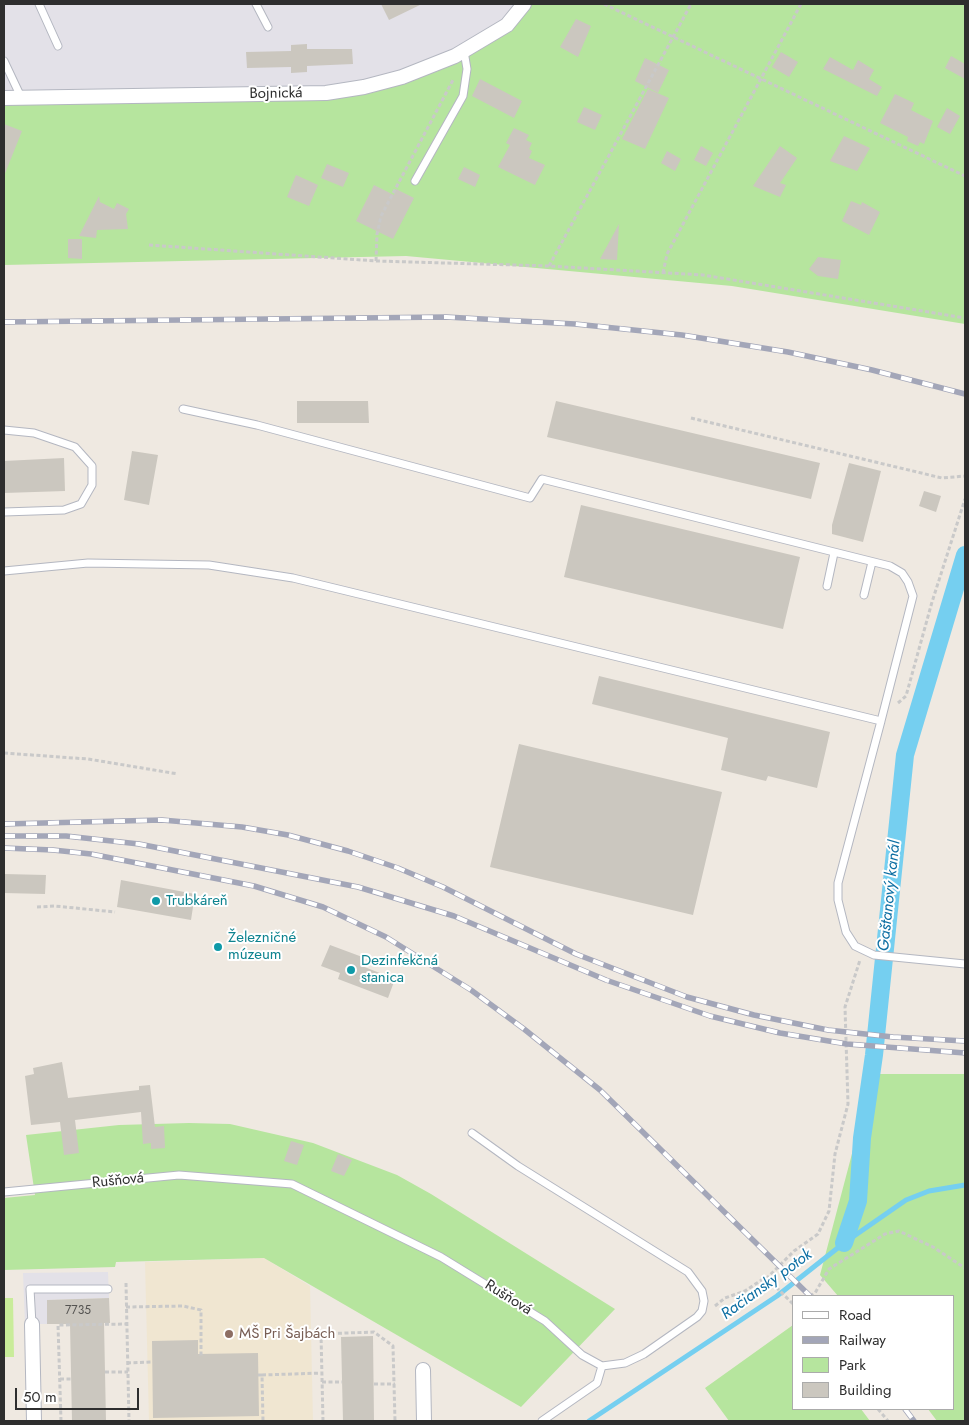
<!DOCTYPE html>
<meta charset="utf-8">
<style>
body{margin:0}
#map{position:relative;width:969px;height:1425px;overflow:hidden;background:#efe9e1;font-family:Jost,sans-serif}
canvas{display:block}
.frame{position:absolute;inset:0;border:5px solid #2e2e2e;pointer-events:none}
.legend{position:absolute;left:792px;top:1295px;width:162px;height:115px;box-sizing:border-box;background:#fff;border:1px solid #ababab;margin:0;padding:6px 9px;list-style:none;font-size:15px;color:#2e2e2e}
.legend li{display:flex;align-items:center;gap:10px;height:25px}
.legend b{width:25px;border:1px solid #ababab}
.scale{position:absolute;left:15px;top:1388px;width:124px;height:22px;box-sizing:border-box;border:2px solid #2e2e2e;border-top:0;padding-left:6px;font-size:15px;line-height:18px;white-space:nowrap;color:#2e2e2e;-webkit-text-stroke:4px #fff;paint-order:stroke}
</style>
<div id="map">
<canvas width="969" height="1425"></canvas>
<div class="frame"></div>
<ul class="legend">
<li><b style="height:6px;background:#fff"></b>Road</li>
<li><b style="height:6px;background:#a3a6b8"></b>Railway</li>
<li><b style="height:14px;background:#b6e59e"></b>Park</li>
<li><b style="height:14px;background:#cbc7bf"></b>Building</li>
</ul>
<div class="scale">50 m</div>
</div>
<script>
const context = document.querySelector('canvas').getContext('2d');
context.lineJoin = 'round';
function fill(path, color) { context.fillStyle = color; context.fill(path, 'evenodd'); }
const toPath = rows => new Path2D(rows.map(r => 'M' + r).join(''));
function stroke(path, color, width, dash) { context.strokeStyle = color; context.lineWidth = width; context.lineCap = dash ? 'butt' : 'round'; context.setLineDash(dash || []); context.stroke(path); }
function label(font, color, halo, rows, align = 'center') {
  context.font = font + ' Jost,sans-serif'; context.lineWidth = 4; context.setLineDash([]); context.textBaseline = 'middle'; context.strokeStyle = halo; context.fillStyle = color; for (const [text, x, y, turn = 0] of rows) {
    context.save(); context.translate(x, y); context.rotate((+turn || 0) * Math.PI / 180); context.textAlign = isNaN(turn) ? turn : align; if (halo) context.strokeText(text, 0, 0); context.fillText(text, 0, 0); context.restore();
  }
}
const industrial = toPath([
 [4,4,519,4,514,24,365,92,4,103],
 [108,1272,109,1298,47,1300,47,1324,25,1324,23,1273]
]);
const education = toPath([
 [264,1258,310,1286,313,1421,149,1421,145,1262]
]);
const green = toPath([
 [519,4,965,4,965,324,732,286,406,256,4,265,4,103,365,92,514,24],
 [873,1074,965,1074,965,1421,937,1421,928,1409,953,1409,953,1296,838,1296,820,1275],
 [189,1123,230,1124,313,1143,397,1175,431,1194,615,1309,521,1407,264,1258,116,1262,115,1267,4,1270,4,1198,35,1195,26,1135,119,1125],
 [793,1325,793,1409,861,1409,870,1421,729,1421,705,1388]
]);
const pitch = toPath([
 [4,1298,13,1298,14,1357,4,1357]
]);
const stream = toPath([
 [589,1421,777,1296,844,1243,906,1200,929,1191,965,1185]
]);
const canal = toPath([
 [844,1243,858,1201,862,1138,874,1055,905,755,965,555]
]);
const building = toPath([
 [381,4,422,4,389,20],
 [576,19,591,26,578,57,560,47],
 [307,44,307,49,352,49,353,64,307,66,307,72,291,73,291,67,247,68,246,52,291,51,291,45],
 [781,52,798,62,789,77,772,67],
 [951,56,965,64,965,79,945,68],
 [830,57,853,70,858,60,874,70,869,79,882,87,877,96,823,69],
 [645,58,669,70,658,93,635,81],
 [480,79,522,101,514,118,472,96],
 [648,89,669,98,645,149,622,139],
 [895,94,914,103,911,110,933,121,924,144,920,142,918,146,907,141,908,137,880,123],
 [584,107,602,115,595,130,577,122],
 [947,108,960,116,950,134,937,127],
 [4,124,22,131,4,176],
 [514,128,529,135,526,140,532,143,529,149,532,151,529,158,545,165,535,185,498,167,510,145,506,143],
 [844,136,870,148,857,171,830,161],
 [701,146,713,153,706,166,694,160],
 [780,146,797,158,780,183,786,185,780,197,753,186],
 [667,151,681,159,675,171,661,163],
 [327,164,349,173,343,187,321,178],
 [464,167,480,175,475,187,458,179],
 [296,175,318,185,309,206,287,197],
 [374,185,394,195,396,189,414,198,393,239,356,221],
 [99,196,100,202,114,209,117,203,129,209,126,214,128,229,97,230,96,238,79,236],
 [851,201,861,205,862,202,880,212,869,235,842,221],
 [619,224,617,260,600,259],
 [68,239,82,239,82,259,68,258],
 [818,257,841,260,838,279,818,276,809,269],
 [297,401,368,401,369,423,297,423],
 [556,401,820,463,811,499,547,437],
 [132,451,158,455,149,505,124,500],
 [64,458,65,491,4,493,4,461],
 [849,463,881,471,863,542,832,534,832,525],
 [924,491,941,496,936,512,919,506],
 [581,505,800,557,783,629,564,577],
 [599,676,830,732,817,788,768,776,766,781,721,770,728,738,592,704],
 [519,744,722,792,693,915,490,867],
 [4,874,46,875,45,894,4,893],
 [121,880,195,894,191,920,117,907],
 [330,945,365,958,362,966,395,979,388,998,338,979,340,973,321,966],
 [62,1062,68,1098,139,1090,139,1086,150,1085,155,1127,164,1126,165,1148,151,1149,151,1143,143,1144,141,1112,75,1120,79,1153,64,1155,60,1122,31,1125,25,1076,34,1074,33,1068],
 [291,1141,304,1145,297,1165,284,1161],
 [338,1154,352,1160,344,1176,331,1171],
 [109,1298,110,1323,104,1323,106,1421,72,1421,70,1324,47,1324,47,1300],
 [373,1336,374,1421,343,1421,341,1337],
 [198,1340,198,1354,258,1353,259,1416,153,1418,152,1341]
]);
const path = toPath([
 [604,4,965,176],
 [149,245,376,261,549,266,703,275,965,318],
 [376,261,377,234,381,216,453,80],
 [549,266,691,4],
 [663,273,667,254,801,4],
 [691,418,942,478,965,476],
 [898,703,906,696,932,602,965,499],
 [4,753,88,759,178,774],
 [37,907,55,906,115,912],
 [767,1278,793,1304],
 [126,1283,129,1421],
 [810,1296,815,1293,829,1269,885,1234,899,1231,933,1247,965,1268],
 [715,1306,725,1298,745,1291,763,1279,767,1278,794,1251,818,1234,829,1211,835,1154,848,1104,845,1007,860,960],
 [126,1307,183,1306,201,1310,201,1357],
 [127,1363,152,1362],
 [105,1372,128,1372],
 [258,1375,262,1375,263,1421],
 [262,1375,322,1373],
 [60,1379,71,1379],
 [322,1382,342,1382],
 [374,1384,395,1384],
 [878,1409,888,1421],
 [61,1421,58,1325,127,1324],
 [323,1421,321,1334,374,1332,393,1346,395,1421]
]);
const lane = toPath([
 [39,4,58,46],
 [256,4,268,27],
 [4,61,21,97],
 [415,181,463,96,467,69,464,51],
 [183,409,257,425,530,498,542,479,890,566,902,573,908,582,913,596,881,721],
 [4,430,34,433,75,447,92,466,92,485,81,504,64,510,4,512],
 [4,571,88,563,209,565,293,578,881,721,838,883,838,900,846,932,855,946,874,955,965,964],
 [827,586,834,553],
 [864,595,872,562],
 [4,1192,179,1175,292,1184,441,1257,545,1321,582,1355,602,1366,625,1363,644,1354,697,1317,702,1311,704,1301,702,1291,688,1272,518,1166,472,1133],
 [32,1324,30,1289,108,1289],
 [542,1421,597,1383,602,1366]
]);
const street = toPath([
 [4,98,326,93,364,87,402,77,455,56,507,25,524,4],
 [32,1324,34,1421],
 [423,1370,424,1421]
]);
const rail = toPath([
 [4,322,446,317,575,324,682,335,788,352,872,370,965,394],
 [4,824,162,820,242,827,288,835,348,851,398,868,443,887,576,954,687,997,754,1015,828,1030,893,1037,965,1041],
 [4,836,66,836,139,844,358,887,454,916,606,980,710,1016,780,1033,847,1044,965,1053],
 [4,848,53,850,91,854,254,886,323,907,386,937,471,990,524,1029,600,1090,810,1296],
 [905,1409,914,1421]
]);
const markers = [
 [156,901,5,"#0f9aa8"],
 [218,947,5,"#0f9aa8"],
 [351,970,5,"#0f9aa8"],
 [229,1334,5,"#8d6e63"]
];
const numberNames = [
 ["7735",78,1311]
];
const streetNames = [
 ["Bojnická",276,94,-1],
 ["Rušňová",118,1181,-6],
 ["Rušňová",508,1298,32]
];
const cultureNames = [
 ["Trubkáreň",166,901],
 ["Železničné",228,938],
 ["múzeum",228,955],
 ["Dezinfekčná",361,961],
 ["stanica",361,978]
];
const educationNames = [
 ["MŠ Pri Šajbách",239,1334]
];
const waterNames = [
 ["Gaštanový kanál",890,896,-84],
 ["Račiansky potok",767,1285,-36]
];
fill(industrial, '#e3e1e8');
fill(education, '#f0e6d1');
fill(green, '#b6e59e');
fill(pitch, '#c9ec9a');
stroke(stream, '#75cff0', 5);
stroke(canal, '#75cff0', 18);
fill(building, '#cbc7bf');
stroke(lane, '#b4b7c1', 9);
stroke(street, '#b4b7c1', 16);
stroke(path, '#c9c9c9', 3, [4, 2.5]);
stroke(lane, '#fff', 7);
stroke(street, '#fff', 14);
stroke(rail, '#a3a6b8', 5.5);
stroke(rail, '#fff', 4, [11]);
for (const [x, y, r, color] of markers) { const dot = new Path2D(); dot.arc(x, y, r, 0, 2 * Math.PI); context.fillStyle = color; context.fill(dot); stroke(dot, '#fff', 2); }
label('12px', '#555452', null, numberNames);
label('15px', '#2e2e2e', '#fff', streetNames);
label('15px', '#0d838f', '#fff', cultureNames, 'left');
label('15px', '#785e54', '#fff', educationNames, 'left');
label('italic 16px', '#0d6fa3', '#fff', waterNames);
</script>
